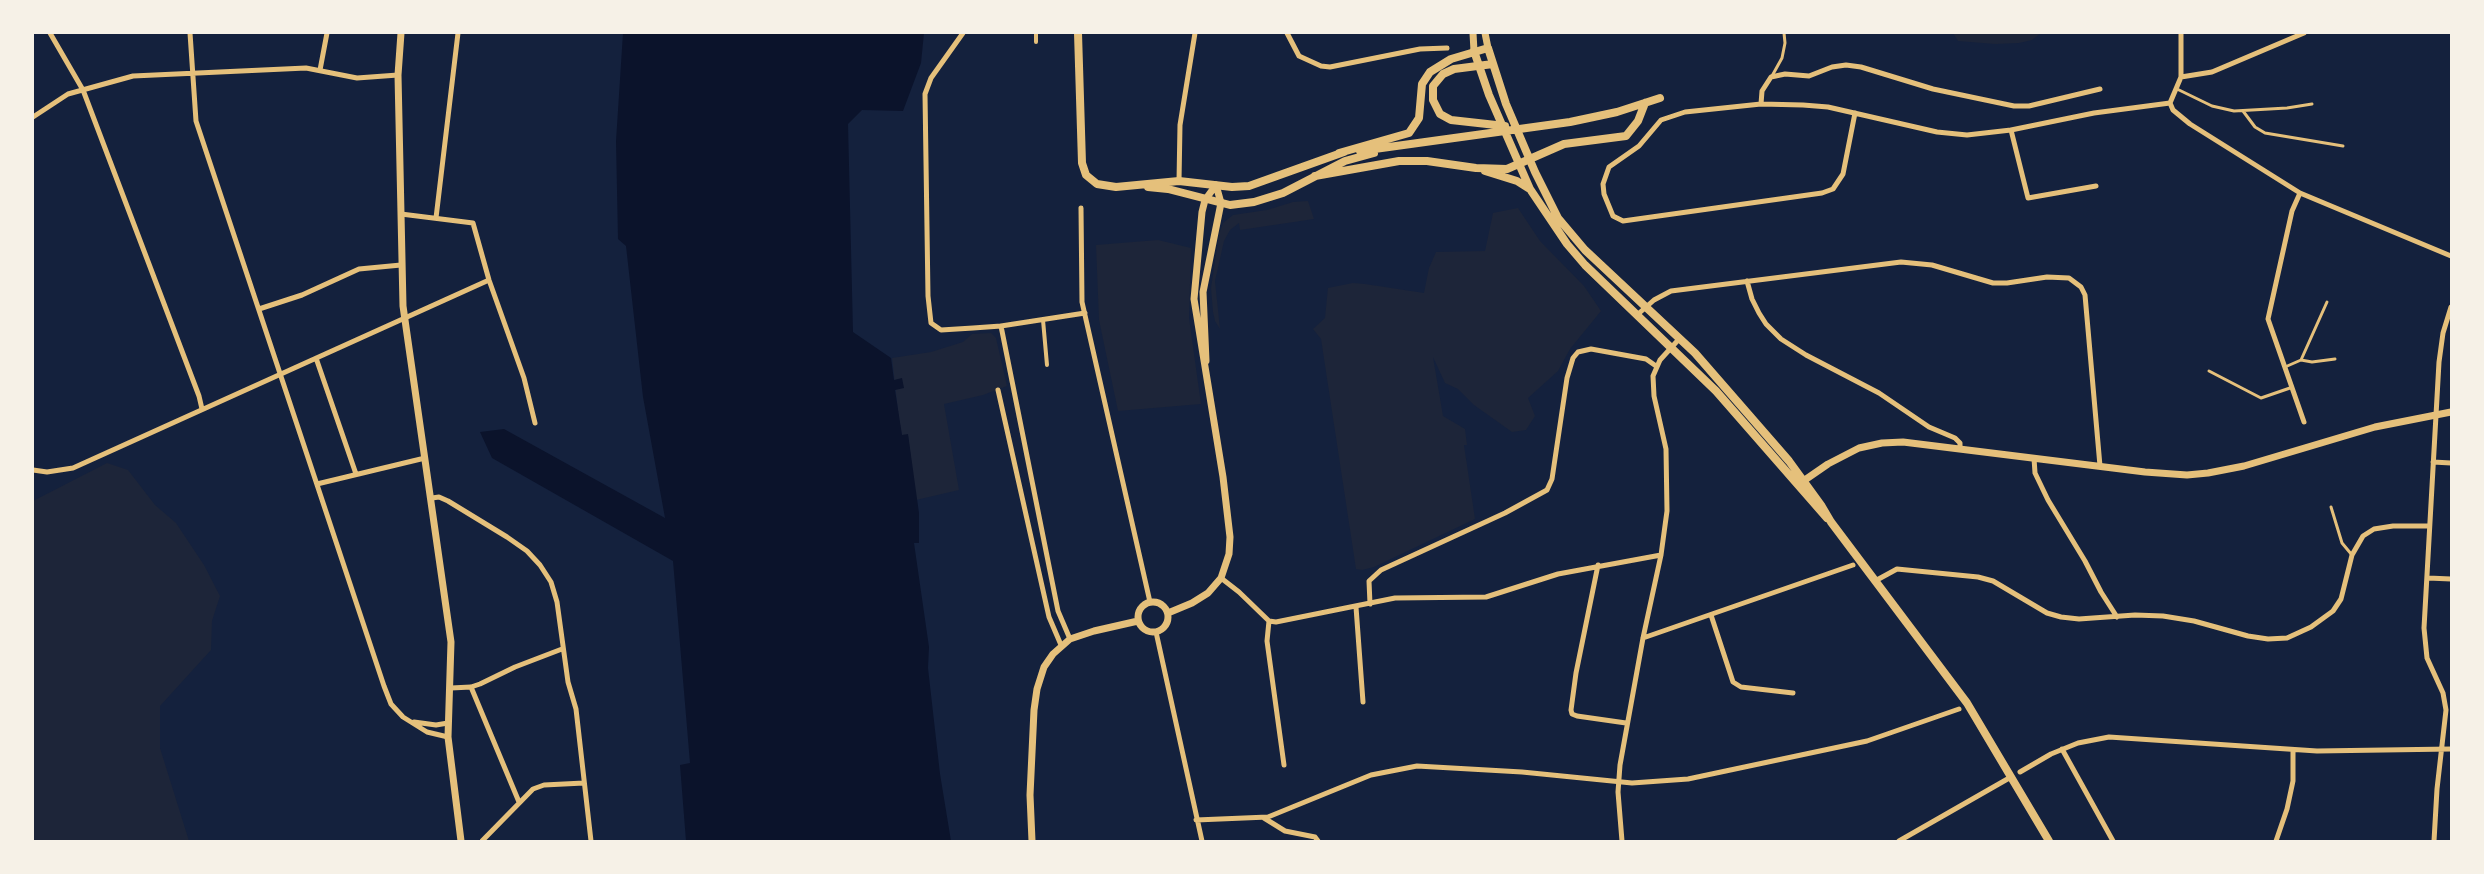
<!DOCTYPE html>
<style>
body{margin:0}
#map{position:relative;width:2484px;height:874px;overflow:hidden;background:#14213d;font-family:"Golos Text",sans-serif}
canvas{display:block}
.frame{position:absolute;inset:0;border:34px solid #f6f1e7;pointer-events:none}
</style>
<div id="map">
<canvas width="2484" height="874"></canvas>
<div class="frame"></div>
</div>
<script>
const context = document.querySelector('canvas').getContext('2d');
context.lineJoin = 'round';
function fill(path, color) { context.fillStyle = color; context.fill(path, 'evenodd'); }
const toPath = rows => new Path2D(rows.map(r => 'M' + r).join(''));
function stroke(path, color, width, dash) { context.strokeStyle = color; context.lineWidth = width; context.lineCap = dash ? 'butt' : 'round'; context.setLineDash(dash || []); context.stroke(path); }
const green = toPath([
 [1953,33,2041,33,2032,40,2019,43,1995,44,1958,41],
 [1308,201,1314,219,1240,230,1239,223,1230,230,1224,241,1215,281,1220,329,1215,321,1213,312,1211,288,1219,234,1223,223,1233,215,1267,210,1293,202],
 [1518,208,1540,241,1584,286,1601,311,1570,349,1558,371,1528,398,1535,416,1526,430,1512,432,1474,405,1458,389,1445,383,1433,357,1443,416,1465,429,1467,445,1464,445,1475,519,1374,567,1362,570,1356,569,1321,339,1313,329,1325,318,1328,288,1353,283,1365,284,1424,293,1429,268,1436,252,1485,251,1493,213],
 [1158,240,1191,248,1189,318,1201,404,1118,411,1099,320,1096,245],
 [991,333,996,338,1007,386,983,395,944,404,959,490,916,500,908,436,902,436,899,420,892,358,931,352,963,342,972,334],
 [107,463,128,470,155,505,176,523,204,565,220,596,212,621,211,650,160,706,160,748,189,841,33,841,33,501]
]);
const water = toPath([
 [623,33,924,33,921,63,903,111,862,110,848,124,853,332,891,358,894,380,902,378,904,388,895,390,902,435,908,434,919,513,919,543,914,543,929,647,928,668,940,774,951,841,686,841,680,765,690,763,673,561,492,458,480,432,504,429,665,518,643,397,626,246,618,239,616,141]
]);
const service = toPath([
 [1772,76,1782,58,1785,43,1784,33],
 [2177,89,2212,106,2234,111,2287,108,2312,104],
 [2243,111,2255,127,2265,133,2343,146],
 [2301,360,2327,302],
 [2285,367,2301,360,2312,362,2335,359],
 [2209,371,2261,398,2290,388],
 [2331,507,2342,543,2352,555]
]);
const pedestrian = toPath([
 [1036,42,1036,33],
 [1043,320,1047,365]
]);
const minor = toPath([
 [50,33,83,90,199,396,202,409],
 [190,33,196,121,384,686,391,704,403,717,427,732,448,737],
 [963,33,931,78,925,94,928,296,931,323,941,330,973,328,1001,326,1085,313],
 [1287,33,1299,56,1321,66,1330,67,1420,49,1447,48],
 [320,70,327,33],
 [2181,77,2212,72,2304,33],
 [2170,103,2173,110,2190,124,2300,193,2451,256],
 [2170,103,2181,77,2181,33],
 [1761,104,1762,91,1771,77,1785,74,1809,76,1832,67,1846,65,1861,67,1933,89,2014,106,2029,106,2100,89],
 [1855,113,1843,174,1833,189,1822,193,1623,221,1613,216,1604,194,1603,184,1609,167,1639,146,1661,120,1685,112,1761,104,1803,105,1828,107,1937,132,1967,135,2011,130,2094,113,2170,103],
 [33,117,68,94,133,76,306,68,357,78,398,75],
 [2011,130,2028,198,2096,186],
 [1179,181,1180,125,1195,33],
 [2300,193,2292,211,2268,319,2304,422],
 [1081,208,1082,302,1150,602],
 [401,214,473,223,489,280,524,378,535,423],
 [436,218,458,33],
 [1747,281,1752,299,1759,313,1766,324,1781,339,1806,355,1879,393,1929,427,1955,438,1960,443,1960,449],
 [259,309,302,295,359,269,401,265],
 [1637,315,1654,300,1671,291,1901,262,1932,265,1993,283,2007,283,2047,277,2069,278,2081,287,2085,295,2100,466],
 [1001,326,1058,611,1070,639],
 [316,358,356,474],
 [998,390,1049,617,1061,645],
 [2034,458,2035,473,2048,500,2085,561,2101,592,2117,617],
 [2433,462,2451,463],
 [33,470,47,472,73,468,489,280],
 [317,484,425,458],
 [432,498,439,497,448,501,507,537,527,551,540,565,551,582,557,602,568,682,576,709,591,841],
 [1598,565,1576,673,1571,710,1572,714,1577,716,1626,723],
 [1221,578,1239,592,1269,621,1276,622,1395,598,1486,597,1558,574,1661,555],
 [2428,578,2451,579],
 [1875,581,1897,569,1978,577,1993,581,2047,613,2061,617,2079,619,2135,615,2163,616,2194,621,2248,636,2268,639,2287,638,2311,627,2333,611,2341,599,2352,555,2363,536,2374,529,2393,526,2429,526],
 [1370,604,1369,581,1381,570,1505,513,1547,490,1552,479,1567,378,1573,358,1578,352,1591,349,1646,359,1656,366],
 [1356,607,1363,702],
 [1711,615,1733,682,1741,687,1793,693],
 [1269,621,1267,641,1284,765],
 [1156,632,1202,841],
 [1643,638,1853,565],
 [471,687,519,802],
 [451,688,471,687,480,684,515,667,562,649],
 [414,722,436,725,448,723],
 [2062,749,2113,841],
 [2020,772,2051,754,2078,743,2109,737,2317,751,2451,749],
 [1264,818,1285,831,1315,837,1318,841],
 [1196,820,1268,817,1371,775,1417,766,1522,772,1632,783,1688,779,1867,741,1959,709],
 [482,841,533,789,544,785,584,783],
 [1622,841,1618,792,1620,765,1643,638,1661,555,1667,511,1666,449,1654,396,1653,376,1660,360,1680,338],
 [1899,841,2011,777],
 [2276,841,2287,809,2293,781,2293,750],
 [2434,841,2437,789,2446,710,2443,693,2427,658,2424,628,2439,362,2443,333,2451,307]
]);
const tertiary = toPath([
 [401,33,398,75,403,306,451,642,448,737,461,841],
 [1473,33,1474,51],
 [1485,33,1488,48],
 [1206,361,1203,292,1221,203,1216,185],
 [1799,484,1828,464,1859,448,1882,443,1903,442,2145,472,2187,475,2208,473,2244,466,2375,427,2451,412],
 '1138 617a15 15 0 1 1 30 0a15 15 0 1 1-30 0Z',
 [1168,613,1192,603,1208,593,1221,578,1229,554,1230,537,1223,477,1194,299,1202,212,1205,200,1216,185],
 [1032,841,1030,795,1034,710,1037,689,1044,667,1053,654,1070,639,1094,631,1138,621]
]);
const primary = toPath([
 [1078,33,1082,163,1086,175,1097,184,1116,187,1179,181,1232,187,1249,186,1344,152],
 [1474,51,1489,95,1530,189,1567,244,1585,265,1716,391,1827,518],
 [1493,64,1454,69,1443,74,1433,86,1433,100,1440,114,1451,120,1505,126],
 [1360,151,1570,122,1617,112,1660,98],
 [1339,153,1409,133,1419,118,1422,84,1430,72,1451,59,1488,48,1506,104,1535,172,1558,218,1585,250,1695,353,1789,461,1821,505,1831,522,1967,703,2049,841],
 [1485,171,1517,181,1528,188],
 [1315,176,1399,161,1427,161,1476,168,1507,169,1564,144,1626,136,1638,121,1645,103],
 [1148,187,1168,189,1230,205,1254,202,1283,193,1345,161,1374,153]
]);
fill(green, '#1d2539');
fill(water, '#0b132b');
stroke(service, '#e5c07b', 3);
stroke(pedestrian, '#e5c07b', 4);
stroke(minor, '#e5c07b', 5);
stroke(tertiary, '#e5c07b', 7);
stroke(primary, '#e5c07b', 8);
</script>
